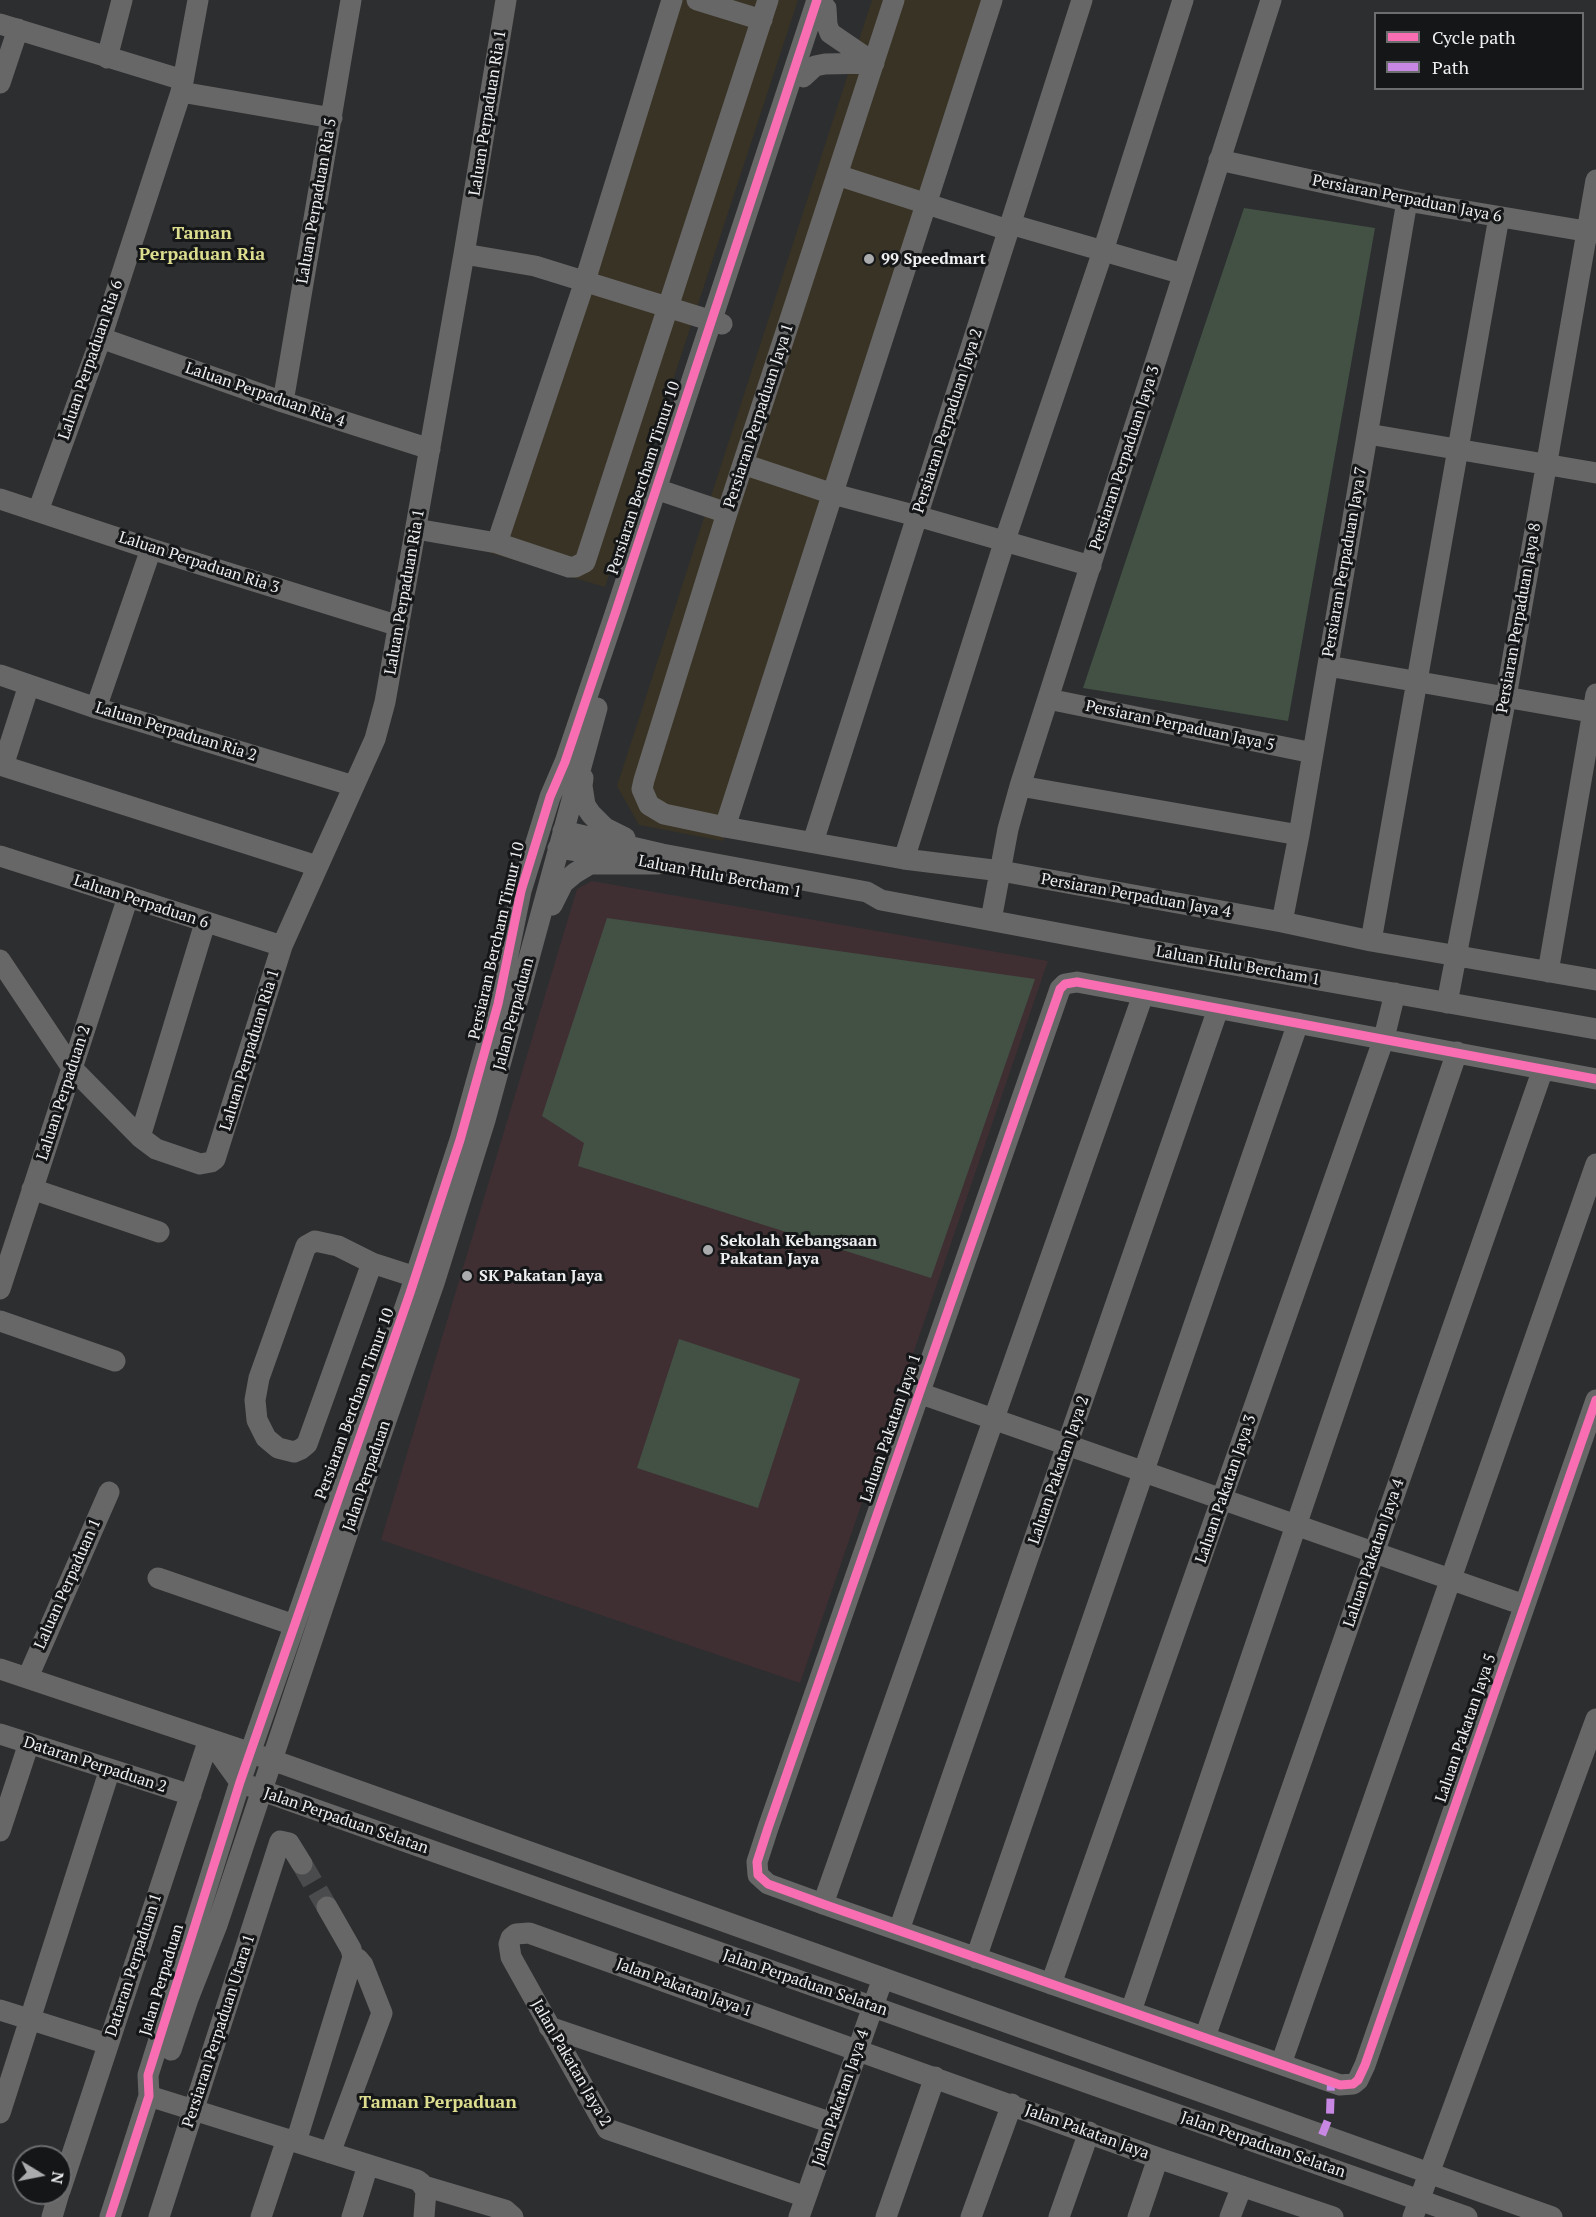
<!DOCTYPE html>
<style>
body{margin:0}
#map{position:relative;width:1596px;height:2217px;overflow:hidden;background:#2c2e30;font-family:"PT Serif",serif}
canvas{display:block}
.legend{position:absolute;left:1374px;top:12px;width:210px;height:78px;box-sizing:border-box;background:#141617;border:2px solid #6b6d6e;margin:0;padding:8px 10px;list-style:none;font-size:18px;color:#edeff1}
.legend li{display:flex;align-items:center;gap:12px;height:30px}
.legend b{width:30px;border:2px solid #6b6d6e}
.north{position:absolute;left:12px;top:2145px;width:60px;height:60px;box-sizing:border-box;background:#141617;border:2px solid #6b6d6e;border-radius:50%;rotate:100deg;font-size:16px;font-weight:700;line-height:24px;text-align:center;color:#edeff1}
.north::after{content:'';display:block;margin:auto;width:21px;height:27px;background:#a9abad;clip-path:polygon(50% 0,100% 100%,50% 72%,0 100%)}
</style>
<div id="map">
<canvas width="1596" height="2217"></canvas>
<ul class="legend">
<li><b style="height:8px;background:#f96db3"></b>Cycle path</li>
<li><b style="height:8px;background:#c787e3"></b>Path</li>
</ul>
<div class="north">N</div>
</div>
<script>
const context = document.querySelector('canvas').getContext('2d');
context.lineJoin = 'round';
function fill(path, color) { context.fillStyle = color; context.fill(path, 'evenodd'); }
const toPath = rows => new Path2D(rows.map(r => 'M' + r).join(''));
function stroke(path, color, width, dash) { context.strokeStyle = color; context.lineWidth = width; context.lineCap = dash ? 'butt' : 'round'; context.setLineDash(dash || []); context.stroke(path); }
function label(font, color, halo, rows, align = 'center') {
  context.font = font + ' "PT Serif",serif'; context.lineWidth = 6; context.setLineDash([]); context.textBaseline = 'middle'; context.strokeStyle = halo; context.fillStyle = color; for (const [text, x, y, turn = 0] of rows) {
    context.save(); context.translate(x, y); context.rotate((+turn || 0) * Math.PI / 180); context.textAlign = isNaN(turn) ? turn : align; if (halo) context.strokeText(text, 0, 0); context.fillText(text, 0, 0); context.restore();
  }
}
const commercial = toPath([
 [667,0,798,0,605,587,490,553],
 [872,0,990,0,723,841,639,825,617,786]
]);
const education = toPath([
 [592,881,1048,961,800,1683,381,1540,577,889]
]);
const green = toPath([
 [1244,208,1375,228,1288,721,1083,688],
 [607,918,1035,979,931,1278,578,1166,584,1143,542,1116],
 [679,1339,800,1379,758,1508,637,1468]
]);
const minorTunnel = toPath([
 [302,1864,327,1907]
]);
const minor = toPath([
 [697,0,762,20],
 [894,0,727,513,644,780,642,789,649,805,664,814,725,827,904,859,1001,871,1282,922,1371,941,1596,980],
 [826,8,827,25,830,33,874,63],
 [0,24,183,80],
 [107,58,122,0],
 [803,77,815,66,825,64,874,63],
 [0,83,18,29],
 [181,92,332,118],
 [1219,160,1407,201,1596,233],
 [837,175,1008,230],
 [1010,224,1183,274],
 [464,254,535,266,722,324],
 [101,338,283,402,430,449],
 [283,402,351,0],
 [1368,434,1596,473],
 [743,464,833,494,917,516,1091,566],
 [656,489,727,513],
 [0,499,151,549,399,626],
 [38,511,101,338,181,92,198,0],
 [416,529,497,543,569,567,575,567,585,562,768,0],
 [497,543,585,281,672,0],
 [1328,666,1596,713],
 [0,675,96,708,354,786],
 [1048,699,1313,753],
 [96,708,151,549],
 [0,765,317,866],
 [3,766,29,685],
 [583,778,582,786,585,805,591,814,605,828,625,838],
 [1020,786,1299,835],
 [725,827,992,0],
 [563,831,662,854,867,892,881,900,1138,948,1596,1029],
 [813,842,1082,0],
 [558,848,620,858],
 [0,856,282,946],
 [904,859,1005,540,1103,251,1183,0],
 [552,905,563,883,575,873,590,864,658,864],
 [991,920,1008,829,1020,786,1271,0],
 [1282,922,1299,835,1407,201],
 [1371,941,1499,217],
 [0,960,72,1068,140,1137,156,1149,200,1164,211,1162,215,1159,282,946,375,739,385,702,464,254,506,0],
 [1548,972,1596,694],
 [1447,1003,1506,697,1596,180],
 [1596,1079,1077,982,1065,984,1060,989,768,1828,757,1862,758,1875,768,1884,823,1904,1340,2085,1353,2084,1358,2080,1365,2065,1596,1400],
 [140,1137,205,923],
 [32,1189,159,1232],
 [372,1263,307,1444,301,1449,294,1452,278,1448,266,1438,257,1420,255,1400,259,1378,306,1246,315,1241,338,1246,372,1263,428,1281],
 [0,1289,128,897],
 [0,1321,115,1361],
 [919,1393,1524,1605],
 [158,1578,294,1625],
 [0,1669,272,1760,1552,2217],
 [28,1677,109,1492],
 [0,1734,191,1795],
 [209,1739,240,1782,260,1790,1467,2217],
 [0,1831,29,1743],
 [823,1904,1143,995],
 [899,1930,1218,1009],
 [976,1958,1298,1023],
 [1051,1984,1384,1038,1395,993],
 [0,2010,108,2044],
 [1131,2011,1457,1052],
 [549,2027,832,2123],
 [1205,2037,1543,1069],
 [171,2050,188,1999,217,1925,367,1475,434,1283,485,1120,597,708],
 [1281,2064,1596,1164],
 [149,2096,417,2180,421,2183,426,2191,424,2217],
 [0,2113,110,1769],
 [296,2142,353,1957,351,1949,327,1907],
 [330,2153,382,2013,363,1965,358,1959,353,1957],
 [424,2186,505,2210,513,2217],
 [60,2191,209,1739],
 [806,2197,607,2129,511,1957,509,1944,511,1938,516,1934,529,1933,1158,2158,1333,2217],
 [52,2217,59,2193],
 [110,2217,149,2096,148,2075,240,1782,410,1293,460,1140,498,1004,521,891,550,797,565,762,616,611,817,0],
 [159,2217,280,1841,289,1843,302,1864],
 [261,2217,287,2139],
 [352,2217,368,2165],
 [799,2217,883,1978],
 [886,2217,935,2077],
 [971,2217,1012,2104],
 [1059,2217,1089,2132],
 [1138,2217,1158,2158],
 [1230,2217,1242,2186],
 [1413,2217,1596,1719]
]);
const quiet = toPath([
 [1322,2135,1330,2115,1331,2081]
]);
const cycleway = toPath([
 [1596,1079,1077,982,1065,984,1060,989,768,1828,757,1862,758,1875,768,1884,823,1904,1340,2085,1353,2084,1358,2080,1365,2065,1596,1400],
 [110,2217,149,2096,148,2075,240,1782,410,1293,460,1140,498,1004,521,891,550,797,565,762,616,611,817,0]
]);
const markers = [
 [869,259,6,"#a9abad"],
 [708,1250,6,"#a9abad"],
 [467,1276,6,"#a9abad"]
];
const streetNames = [
 ["Laluan Perpaduan Ria 1",488,113,-81],
 ["Persiaran Perpaduan Jaya 6",1407,199,11],
 ["Laluan Perpaduan Ria 5",317,201,-80],
 ["Laluan Perpaduan Ria 6",91,360,-71],
 ["Laluan Perpaduan Ria 4",265,395,19],
 ["Persiaran Perpaduan Jaya 1",759,416,-72],
 ["Persiaran Perpaduan Jaya 2",948,421,-72],
 ["Persiaran Perpaduan Jaya 3",1125,458,-72],
 ["Persiaran Bercham Timur 10",644,478,-72],
 ["Persiaran Perpaduan Jaya 7",1345,562,-80],
 ["Laluan Perpaduan Ria 3",199,563,18],
 ["Laluan Perpaduan Ria 1",405,592,-80],
 ["Persiaran Perpaduan Jaya 8",1519,618,-80],
 ["Persiaran Perpaduan Jaya 5",1180,726,12],
 ["Laluan Perpaduan Ria 2",176,732,17],
 ["Laluan Hulu Bercham 1",720,877,11],
 ["Persiaran Perpaduan Jaya 4",1136,896,10],
 ["Laluan Perpaduan 6",141,902,18],
 ["Persiaran Bercham Timur 10",497,941,-77],
 ["Laluan Hulu Bercham 1",1238,966,10],
 ["Jalan Perpaduan",514,1014,-75],
 ["Laluan Perpaduan Ria 1",250,1050,-73],
 ["Laluan Perpaduan 2",64,1093,-72],
 ["Persiaran Bercham Timur 10",355,1404,-70],
 ["Laluan Pakatan Jaya 1",891,1428,-71],
 ["Laluan Pakatan Jaya 2",1059,1470,-71],
 ["Jalan Perpaduan",367,1476,-71],
 ["Laluan Pakatan Jaya 3",1226,1489,-71],
 ["Laluan Pakatan Jaya 4",1374,1553,-71],
 ["Laluan Perpaduan 1",68,1584,-66],
 ["Laluan Pakatan Jaya 5",1466,1728,-71],
 ["Dataran Perpaduan 2",95,1765,18],
 ["Jalan Perpaduan Selatan",346,1821,19],
 ["Dataran Perpaduan 1",134,1965,-72],
 ["Jalan Perpaduan",162,1980,-73],
 ["Jalan Perpaduan Selatan",805,1983,19],
 ["Jalan Pakatan Jaya 1",684,1988,20],
 ["Persiaran Perpaduan Utara 1",219,2031,-72],
 ["Jalan Pakatan Jaya 2",571,2063,60],
 ["Jalan Pakatan Jaya 4",841,2098,-71],
 ["Jalan Pakatan Jaya",1087,2132,20],
 ["Jalan Perpaduan Selatan",1263,2145,19]
];
const poiNames = [
 ["99 Speedmart",881,259],
 ["Sekolah Kebangsaan",720,1241],
 ["Pakatan Jaya",720,1259],
 ["SK Pakatan Jaya",479,1276]
];
const neighbourhoodNames = [
 ["Taman",202,234],
 ["Perpaduan Ria",202,255],
 ["Taman Perpaduan",438,2103]
];
fill(commercial, '#393325');
fill(education, '#3f2f33');
fill(green, '#425144');
stroke(minorTunnel, '#494b4d', 21, [21, 10]);
stroke(minor, '#686767', 21);
stroke(quiet, '#c787e3', 8, [15, 8]);
stroke(cycleway, '#f96db3', 9);
for (const [x, y, r, color] of markers) { const dot = new Path2D(); dot.arc(x, y, r, 0, 2 * Math.PI); context.fillStyle = color; context.fill(dot); stroke(dot, '#141617', 2); }
label('16px', '#edeff1', '#141617', streetNames);
label('bold 16px', '#edeff1', '#141617', poiNames, 'left');
label('bold 18px', '#dcdd8f', '#141617', neighbourhoodNames);
</script>
